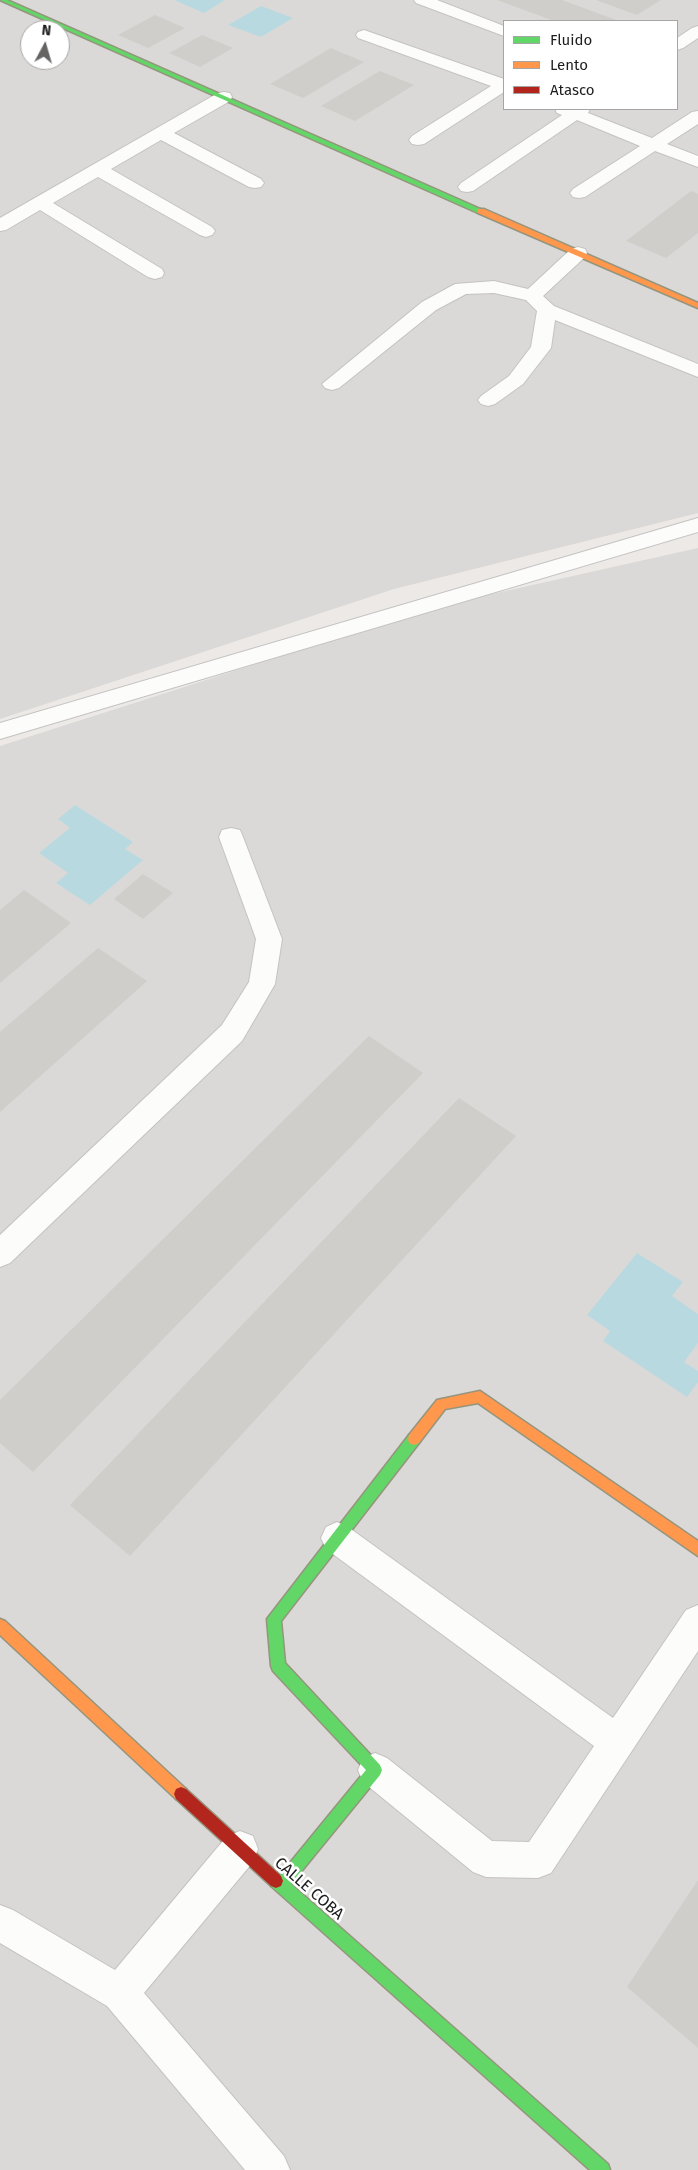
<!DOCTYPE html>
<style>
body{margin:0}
#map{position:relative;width:698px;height:2170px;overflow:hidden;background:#ece9e6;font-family:"Fira Sans",sans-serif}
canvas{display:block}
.legend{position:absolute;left:503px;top:20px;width:175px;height:90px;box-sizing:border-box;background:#fff;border:1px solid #a5a5a5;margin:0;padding:6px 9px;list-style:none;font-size:15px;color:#1d1d1d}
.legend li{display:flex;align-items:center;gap:10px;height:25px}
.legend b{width:25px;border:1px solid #a5a5a5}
.north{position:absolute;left:20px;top:20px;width:50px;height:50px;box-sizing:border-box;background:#fff;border:1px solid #a5a5a5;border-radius:50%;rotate:6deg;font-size:14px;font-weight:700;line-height:20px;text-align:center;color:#1d1d1d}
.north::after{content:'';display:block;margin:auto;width:18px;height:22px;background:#656463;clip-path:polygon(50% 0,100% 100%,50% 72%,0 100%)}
</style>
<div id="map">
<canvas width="698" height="2170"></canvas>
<ul class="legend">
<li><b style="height:6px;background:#63d668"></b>Fluido</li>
<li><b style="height:6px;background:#ff974d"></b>Lento</li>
<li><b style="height:6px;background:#b3261e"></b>Atasco</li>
</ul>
<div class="north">N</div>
</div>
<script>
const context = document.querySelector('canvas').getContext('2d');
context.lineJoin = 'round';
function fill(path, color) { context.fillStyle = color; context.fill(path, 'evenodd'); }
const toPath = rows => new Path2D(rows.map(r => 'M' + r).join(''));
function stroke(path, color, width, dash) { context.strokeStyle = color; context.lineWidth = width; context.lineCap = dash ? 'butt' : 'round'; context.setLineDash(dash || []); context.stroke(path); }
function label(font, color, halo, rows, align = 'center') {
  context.font = font + ' "Fira Sans",sans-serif'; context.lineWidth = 5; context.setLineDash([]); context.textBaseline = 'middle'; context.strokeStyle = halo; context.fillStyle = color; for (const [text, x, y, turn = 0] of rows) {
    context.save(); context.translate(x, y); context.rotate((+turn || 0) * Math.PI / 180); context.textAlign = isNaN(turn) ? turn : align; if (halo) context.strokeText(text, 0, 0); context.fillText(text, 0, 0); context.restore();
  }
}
const residential = toPath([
 [0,0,698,0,698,513,394,589,0,719],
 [504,21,677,21,677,109,504,109],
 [30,30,60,30,60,60,30,60],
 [698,548,698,2170,0,2170,0,746,434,607]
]);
const water = toPath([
 [174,0,225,0,204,13],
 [261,6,293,18,261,37,228,25],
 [75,805,133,842,125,849,143,860,90,905,56,883,68,873,39,853,70,828,58,819],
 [637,1253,683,1282,672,1296,698,1314,698,1343,684,1362,698,1371,698,1382,687,1397,603,1341,610,1331,587,1315]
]);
const building = toPath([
 [497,0,562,0,619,21,554,21],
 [596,0,661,0,637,15],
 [155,15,185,28,148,48,118,35],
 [202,35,233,48,200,67,169,53],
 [331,48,364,62,303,98,270,84],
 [380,71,414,85,355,121,321,106],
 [691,191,698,194,698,233,666,258,626,241],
 [143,874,173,893,143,919,114,899],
 [24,890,71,923,0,983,0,910],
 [98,948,147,981,0,1112,0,1032],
 [369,1036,423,1073,33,1472,0,1443,0,1400],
 [459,1098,516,1136,130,1556,70,1505],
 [698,1880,698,2048,627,1987]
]);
const street = toPath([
 [414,0,437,0,504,26,504,36,416,3,414,0],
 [698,26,698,38,683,48,677,50,677,38,692,28,698,26],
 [364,30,504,79,504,92,424,144,418,145,412,144,409,140,412,136,491,86,358,38,356,35,358,32,364,30],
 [224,92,230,93,232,97,230,101,174,133,261,179,264,183,261,187,255,188,249,187,161,140,111,169,212,227,215,231,212,235,206,237,200,235,98,177,53,203,162,269,164,273,162,277,155,279,148,277,40,210,6,230,0,231,0,218,218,93,224,92],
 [555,109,590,109,588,113,652,138,692,112,698,111,698,124,667,144,698,156,698,167,655,151,585,197,579,198,573,197,570,193,573,189,640,146,577,120,473,191,467,192,461,191,458,187,461,183,562,115,557,113,555,109],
 [578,247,585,249,587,253,585,257,543,296,554,306,698,364,698,377,555,320,551,348,523,384,495,404,488,406,481,404,478,400,481,396,509,376,531,347,537,311,526,300,494,293,466,294,436,310,339,388,332,390,325,388,322,384,422,302,455,284,494,281,528,289,571,249,578,247],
 [698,518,698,532,0,739,0,723,698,518],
 [231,828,240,830,243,837,282,939,275,984,271,991,242,1041,10,1263,0,1267,0,1235,222,1025,249,982,256,939,219,837,222,830,231,828],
 [337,1522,348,1527,613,1718,686,1610,698,1605,698,1651,551,1873,538,1878,486,1877,473,1872,363,1782,358,1770,363,1758,375,1753,387,1758,492,1841,529,1842,594,1746,326,1549,321,1538,326,1527,337,1522],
 [240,1831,253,1836,258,1849,253,1862,144,1993,284,2156,290,2170,245,2170,107,2006,0,1943,0,1905,13,1910,115,1970,227,1836,240,1831]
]);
const fast = toPath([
 [0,0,7,0,485,211,478,213,0,0],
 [414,1433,419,1435,420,1439,419,1443,281,1621,285,1663,380,1765,382,1770,380,1775,291,1884,608,2164,610,2170,590,2170,271,1886,269,1881,271,1876,276,1874,280,1875,366,1770,273,1671,271,1666,267,1619,409,1435,414,1433]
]);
const slow = toPath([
 [478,209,484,209,698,303,698,308,478,213,478,209],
 [480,1391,698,1541,698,1556,478,1403,445,1409,419,1443,414,1445,409,1443,408,1439,409,1435,437,1400,480,1391],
 [0,1619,5,1621,186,1789,188,1794,186,1799,181,1801,176,1799,0,1635,0,1619]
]);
const jam = toPath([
 [181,1787,186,1789,281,1876,283,1881,281,1886,276,1888,271,1886,176,1799,174,1794,176,1789,181,1787]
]);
const nearStreetnames = [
 ["CALLE COBA",309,1889,41]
];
fill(residential, '#dbd9d7');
fill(water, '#b9d9e0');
fill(building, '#d0ceca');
stroke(street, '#c4c3c2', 2);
stroke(fast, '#95957e', 3);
stroke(slow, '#95957e', 3);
stroke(jam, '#95957e', 3);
fill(street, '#fcfcfb');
fill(fast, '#63d668');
fill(slow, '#ff974d');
fill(jam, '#b3261e');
label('16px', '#1d1d1d', '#fff', nearStreetnames);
</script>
